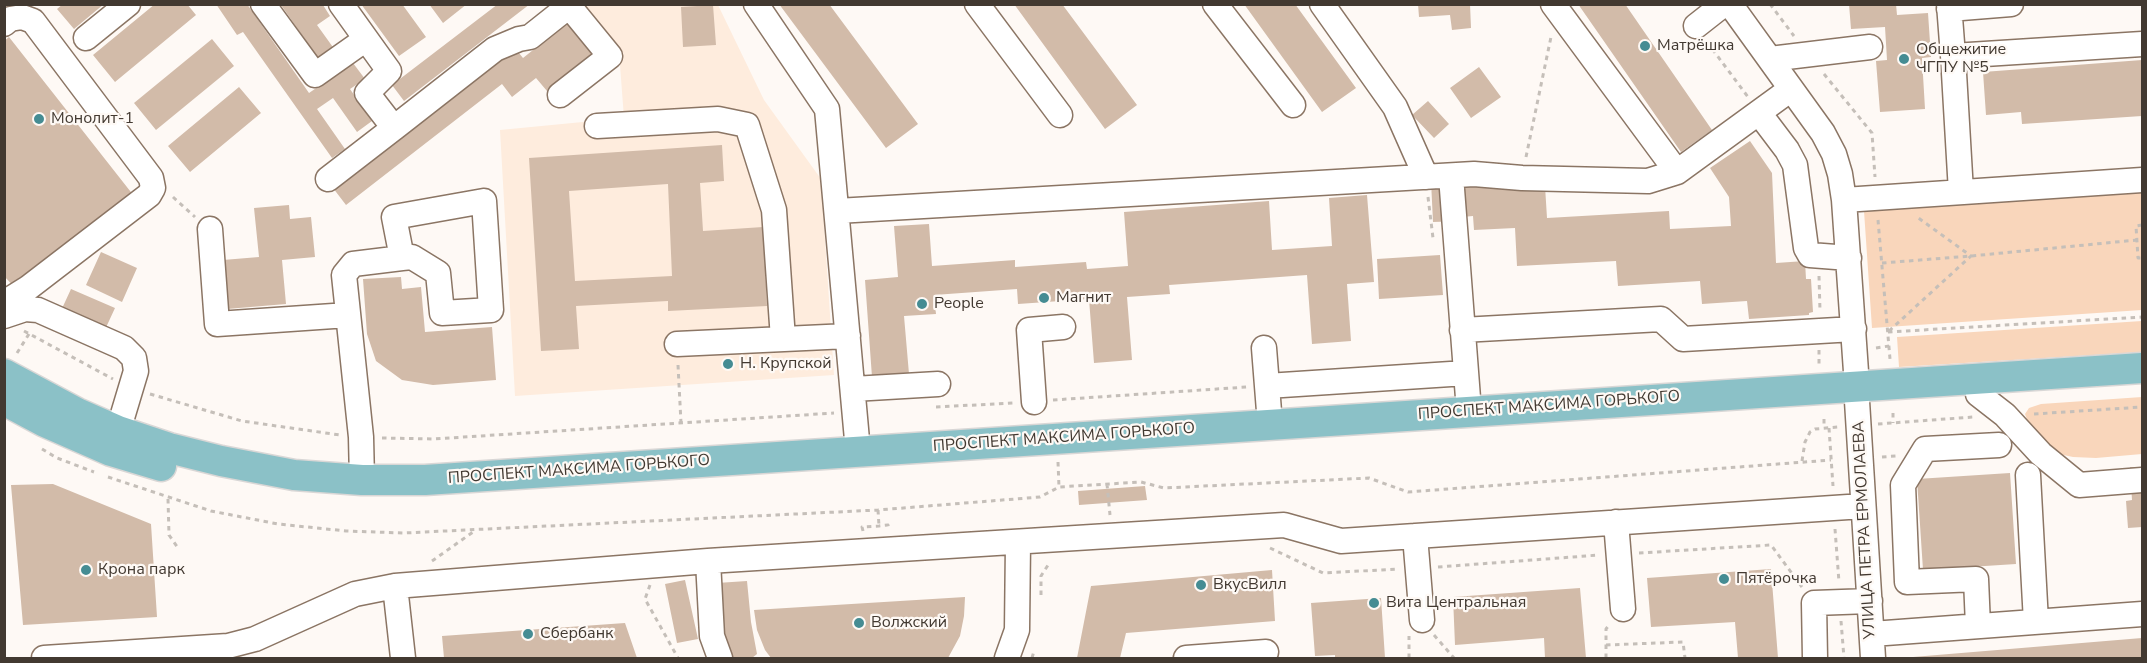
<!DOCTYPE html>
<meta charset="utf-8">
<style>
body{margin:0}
#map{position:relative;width:2147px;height:663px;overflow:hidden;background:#fef9f5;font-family:"Nunito Sans",sans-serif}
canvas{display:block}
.frame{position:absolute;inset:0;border:6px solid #423931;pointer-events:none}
</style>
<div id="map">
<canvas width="2147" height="663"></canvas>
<div class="frame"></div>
</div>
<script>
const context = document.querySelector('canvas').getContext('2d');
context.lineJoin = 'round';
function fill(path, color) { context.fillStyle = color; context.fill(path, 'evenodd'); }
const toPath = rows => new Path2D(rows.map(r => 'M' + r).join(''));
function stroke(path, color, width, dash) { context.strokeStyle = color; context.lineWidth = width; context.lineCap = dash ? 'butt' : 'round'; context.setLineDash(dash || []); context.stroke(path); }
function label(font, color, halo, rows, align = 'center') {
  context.font = font + ' "Nunito Sans",sans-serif'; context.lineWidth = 4.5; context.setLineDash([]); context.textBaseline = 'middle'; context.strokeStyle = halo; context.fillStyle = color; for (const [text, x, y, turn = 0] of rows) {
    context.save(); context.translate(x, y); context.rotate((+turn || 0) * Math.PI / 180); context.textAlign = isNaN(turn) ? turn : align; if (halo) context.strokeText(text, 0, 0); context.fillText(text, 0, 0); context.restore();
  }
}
const built = toPath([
 [582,5,718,5,764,100,821,179,834,375,515,396,500,130,624,118,619,52]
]);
const green = toPath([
 [2142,192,2142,310,1872,328,1864,211],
 [2142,321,2142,352,1899,367,1897,337],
 [2142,397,2142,454,2096,458,2073,457,2059,454,2048,447,2028,422,2025,414,2029,408,2041,404]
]);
const building = toPath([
 [63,4,104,4,74,29,57,9],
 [155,4,187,4,196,15,115,82,93,55],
 [216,4,247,4,309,93,353,63,365,79,350,89,372,121,357,132,333,98,317,109,345,149,332,158,243,32,237,35],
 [361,4,402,4,426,37,399,56],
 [429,4,467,4,443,23],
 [498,4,530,4,404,101,392,85],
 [779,4,829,4,918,124,886,148],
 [1014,4,1062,4,1137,105,1105,129],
 [1244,4,1295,4,1356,88,1322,112],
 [1418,4,1470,4,1471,28,1452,30,1450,15,1419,17],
 [1578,4,1625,4,1712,130,1681,152],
 [1849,4,1896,4,1897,15,1928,13,1931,57,1922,58,1925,109,1880,112,1876,61,1887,60,1885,27,1851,29],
 [281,5,323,5,330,16,317,25,335,50,320,61],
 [713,5,716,45,683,47,681,7],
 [572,19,598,52,547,91,536,78,512,97,502,84,346,205,333,188,514,47,523,58],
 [9,37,134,196,18,291,4,276,4,41],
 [212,39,234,66,156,130,134,103],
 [2142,60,2142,116,2022,124,2021,112,1986,115,1983,72],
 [1479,67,1501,97,1471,118,1450,88],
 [239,87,261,113,190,172,168,146],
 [1428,101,1449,124,1434,138,1412,115],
 [1750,141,1772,173,1776,263,1805,261,1806,279,1811,279,1813,312,1809,313,1809,315,1749,319,1747,301,1702,304,1700,281,1618,286,1616,261,1517,266,1515,228,1474,230,1473,216,1462,217,1462,221,1433,222,1431,181,1474,177,1475,187,1545,186,1547,218,1669,211,1670,229,1731,226,1729,197,1710,168],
 [722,145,724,181,700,183,703,231,763,227,767,306,668,311,668,301,576,306,579,349,541,351,529,158],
 [668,184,672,276,575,281,569,191],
 [1367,195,1374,282,1347,284,1351,341,1312,344,1307,275,1169,285,1170,294,1127,297,1132,360,1094,363,1089,299,1018,304,1017,289,934,295,936,314,904,316,909,374,872,377,865,280,898,277,894,226,929,224,932,266,1015,260,1015,267,1086,262,1087,269,1128,266,1124,212,1269,201,1272,250,1332,246,1329,198],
 [289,205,290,219,311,217,315,257,282,260,286,304,227,309,223,260,259,257,254,208],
 [101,252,137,268,122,302,86,285],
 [1440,255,1443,295,1379,299,1377,259],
 [401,277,402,289,421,287,425,332,492,327,496,380,433,385,402,380,376,361,367,334,363,279],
 [71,289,115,308,103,334,59,315],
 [2130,467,2142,467,2142,527,2128,528,2126,501,2132,500],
 [2010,473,2016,564,1923,570,1917,479],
 [53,484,151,524,157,617,23,625,11,485],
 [1145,486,1147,500,1079,505,1078,491],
 [1771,569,1778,658,1738,658,1735,622,1651,627,1647,578],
 [1272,570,1275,621,1126,633,1120,658,1077,658,1091,586],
 [685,580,698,639,677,643,665,584],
 [747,581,751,622,757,654,752,658,729,658,722,633,717,583],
 [1580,588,1586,658,1545,658,1544,638,1455,645,1453,597],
 [965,597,964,616,960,636,948,658,771,658,765,650,757,630,754,610],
 [1381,598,1385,658,1335,658,1335,655,1315,656,1311,603],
 [625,623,637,658,444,658,442,636],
 [2142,638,2142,658,1914,658,1913,657]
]);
const path = toPath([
 [1770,4,1794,36],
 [1707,42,1748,97],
 [1824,74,1872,133,1875,177],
 [1526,157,1551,37],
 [173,197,195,217],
 [1428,197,1433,238],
 [1878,220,1890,359],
 [2142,225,2136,226,2138,258,2142,258],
 [1882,263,1971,256,2137,240],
 [1819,276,1820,311],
 [24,331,113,379],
 [1889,331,1971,256,1917,217],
 [1888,332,2142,317],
 [1876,348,1889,346],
 [1819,350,1819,365],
 [17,353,29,334],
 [678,365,681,423],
 [150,394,242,421,340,435],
 [1053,400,1247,387],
 [936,407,1013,403],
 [1893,413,1893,423],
 [2034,414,2142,407],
 [1824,419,1824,428],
 [1878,424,1973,417],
 [1829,428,1833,486],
 [382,438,434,439,834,413],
 [42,449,57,458,94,472],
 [1882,457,1896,456],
 [1802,461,1805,442,1810,432,1815,429,1838,427],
 [1058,462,1059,487],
 [108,477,211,511,278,524,346,531,404,533,878,510,1040,497,1059,487,1141,482,1164,488,1369,478,1408,492,1831,460],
 [1107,484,1110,515],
 [168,499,169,535,178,548],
 [878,510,879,526],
 [1835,529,1839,582],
 [863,531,862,527,879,526,888,525,889,530],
 [1270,548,1323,573,1399,569],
 [1639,553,1771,545,1802,587],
 [432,561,473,532],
 [1438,567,1599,555],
 [650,585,645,599,678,658],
 [1041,595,1041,576,1050,562],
 [1841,621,1844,658],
 [1434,635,1454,658],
 [1606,645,1683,642,1685,658],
 [1032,658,1034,651],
 [1409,658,1409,636],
 [1606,658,1606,629,1610,624]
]);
const minor = toPath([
 [263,4,315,75,366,39],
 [341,4,389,71,367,93,394,128,495,49,519,39,530,37,569,6,610,56,560,95],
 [756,4,827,109,858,451],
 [977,4,1060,115],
 [1215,4,1293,105],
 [1322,4,1395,107,1426,177],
 [1553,4,1677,172],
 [1730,4,1823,133,1834,154,1840,174,1844,200,1857,386],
 [1949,4,1953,56],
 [1949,9,2011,4],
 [4,24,10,19,22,17,33,21,151,178,153,188,149,195,28,288,4,303],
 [1696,26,1724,4],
 [86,38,128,4],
 [1770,59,1870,47],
 [1759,113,1787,150,1795,165,1806,248,1810,255,1849,258],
 [597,126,718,119,747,125,774,210,783,339],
 [1451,176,1469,411],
 [328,179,394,128],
 [1961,192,1953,56,2142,44],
 [1844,200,2142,180],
 [837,211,1474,174,1522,178,1648,181,1677,172,1791,89],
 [210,229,217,324,348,315],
 [4,316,25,309,38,310,124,348,134,358,136,371,118,431],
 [1462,330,1661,319,1683,339,1854,329],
 [677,344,848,336],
 [1264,348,1270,424],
 [1267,386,1466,373],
 [853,389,938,384],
 [1978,394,2005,415,2041,454,2079,485,2142,480],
 [1857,401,1873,658],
 [1034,402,1029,330,1063,327],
 [2028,475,2036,622],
 [362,480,361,437,344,275,353,264,402,258,412,257,438,273,442,313,491,310,484,201,394,217,402,258],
 [1616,522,1623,609],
 [1415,536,1422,620],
 [708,561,712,636,720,658],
 [395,586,403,658],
 [1978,626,1976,579,1907,582,1903,485,1925,449,1999,445],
 [1872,634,2142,614],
 [44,658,228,646,255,639,355,594,395,586,708,561,1284,525,1341,541,1863,506],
 [1007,658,1017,630,1018,543],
 [1186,658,1266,652],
 [1815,658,1814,603,1870,601]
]);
const major = toPath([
 [4,374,77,413,118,431,169,448,221,461,294,475,362,480,425,480,2142,368],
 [4,400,45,422,111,451,161,466]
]);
const markers = [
 [1645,46,6,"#458c93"],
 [1904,59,6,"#458c93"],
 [39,119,6,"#458c93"],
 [1044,298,6,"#458c93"],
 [922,304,6,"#458c93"],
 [728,364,6,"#458c93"],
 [86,570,6,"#458c93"],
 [1724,579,6,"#458c93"],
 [1201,585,6,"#458c93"],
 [1374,603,6,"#458c93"],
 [859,623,6,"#458c93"],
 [528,634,6,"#458c93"]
];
const poiNames = [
 ["Матрёшка",1657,46],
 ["Общежитие",1916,50],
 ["ЧГПУ №5",1916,68],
 ["Монолит-1",51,119],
 ["Магнит",1056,298],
 ["People",934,304],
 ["Н. Крупской",740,364],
 ["Крона парк",98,570],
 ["Пятёрочка",1736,579],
 ["ВкусВилл",1213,585],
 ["Вита Центральная",1386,603],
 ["Волжский",871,623],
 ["Сбербанк",540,634]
];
const streetNames = [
 ["ПРОСПЕКТ МАКСИМА ГОРЬКОГО",1549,406,-4],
 ["ПРОСПЕКТ МАКСИМА ГОРЬКОГО",1064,438,-4],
 ["ПРОСПЕКТ МАКСИМА ГОРЬКОГО",579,470,-4],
 ["УЛИЦА ПЕТРА ЕРМОЛАЕВА",1865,530,-93]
];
fill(built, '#feecdd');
fill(green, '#f9d6bb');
fill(building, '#d2bba9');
stroke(minor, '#8b7564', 27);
stroke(major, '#d9d7d6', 33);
stroke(path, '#c5bfb9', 3, [4.5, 4.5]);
stroke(minor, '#fff', 24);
stroke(major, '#8bc1c7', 30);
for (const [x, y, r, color] of markers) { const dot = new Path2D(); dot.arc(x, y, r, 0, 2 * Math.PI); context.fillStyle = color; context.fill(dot); stroke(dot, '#fef9f5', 2); }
label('16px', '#423931', '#fef9f5', poiNames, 'left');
label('16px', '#423931', '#fef9f5', streetNames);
</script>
